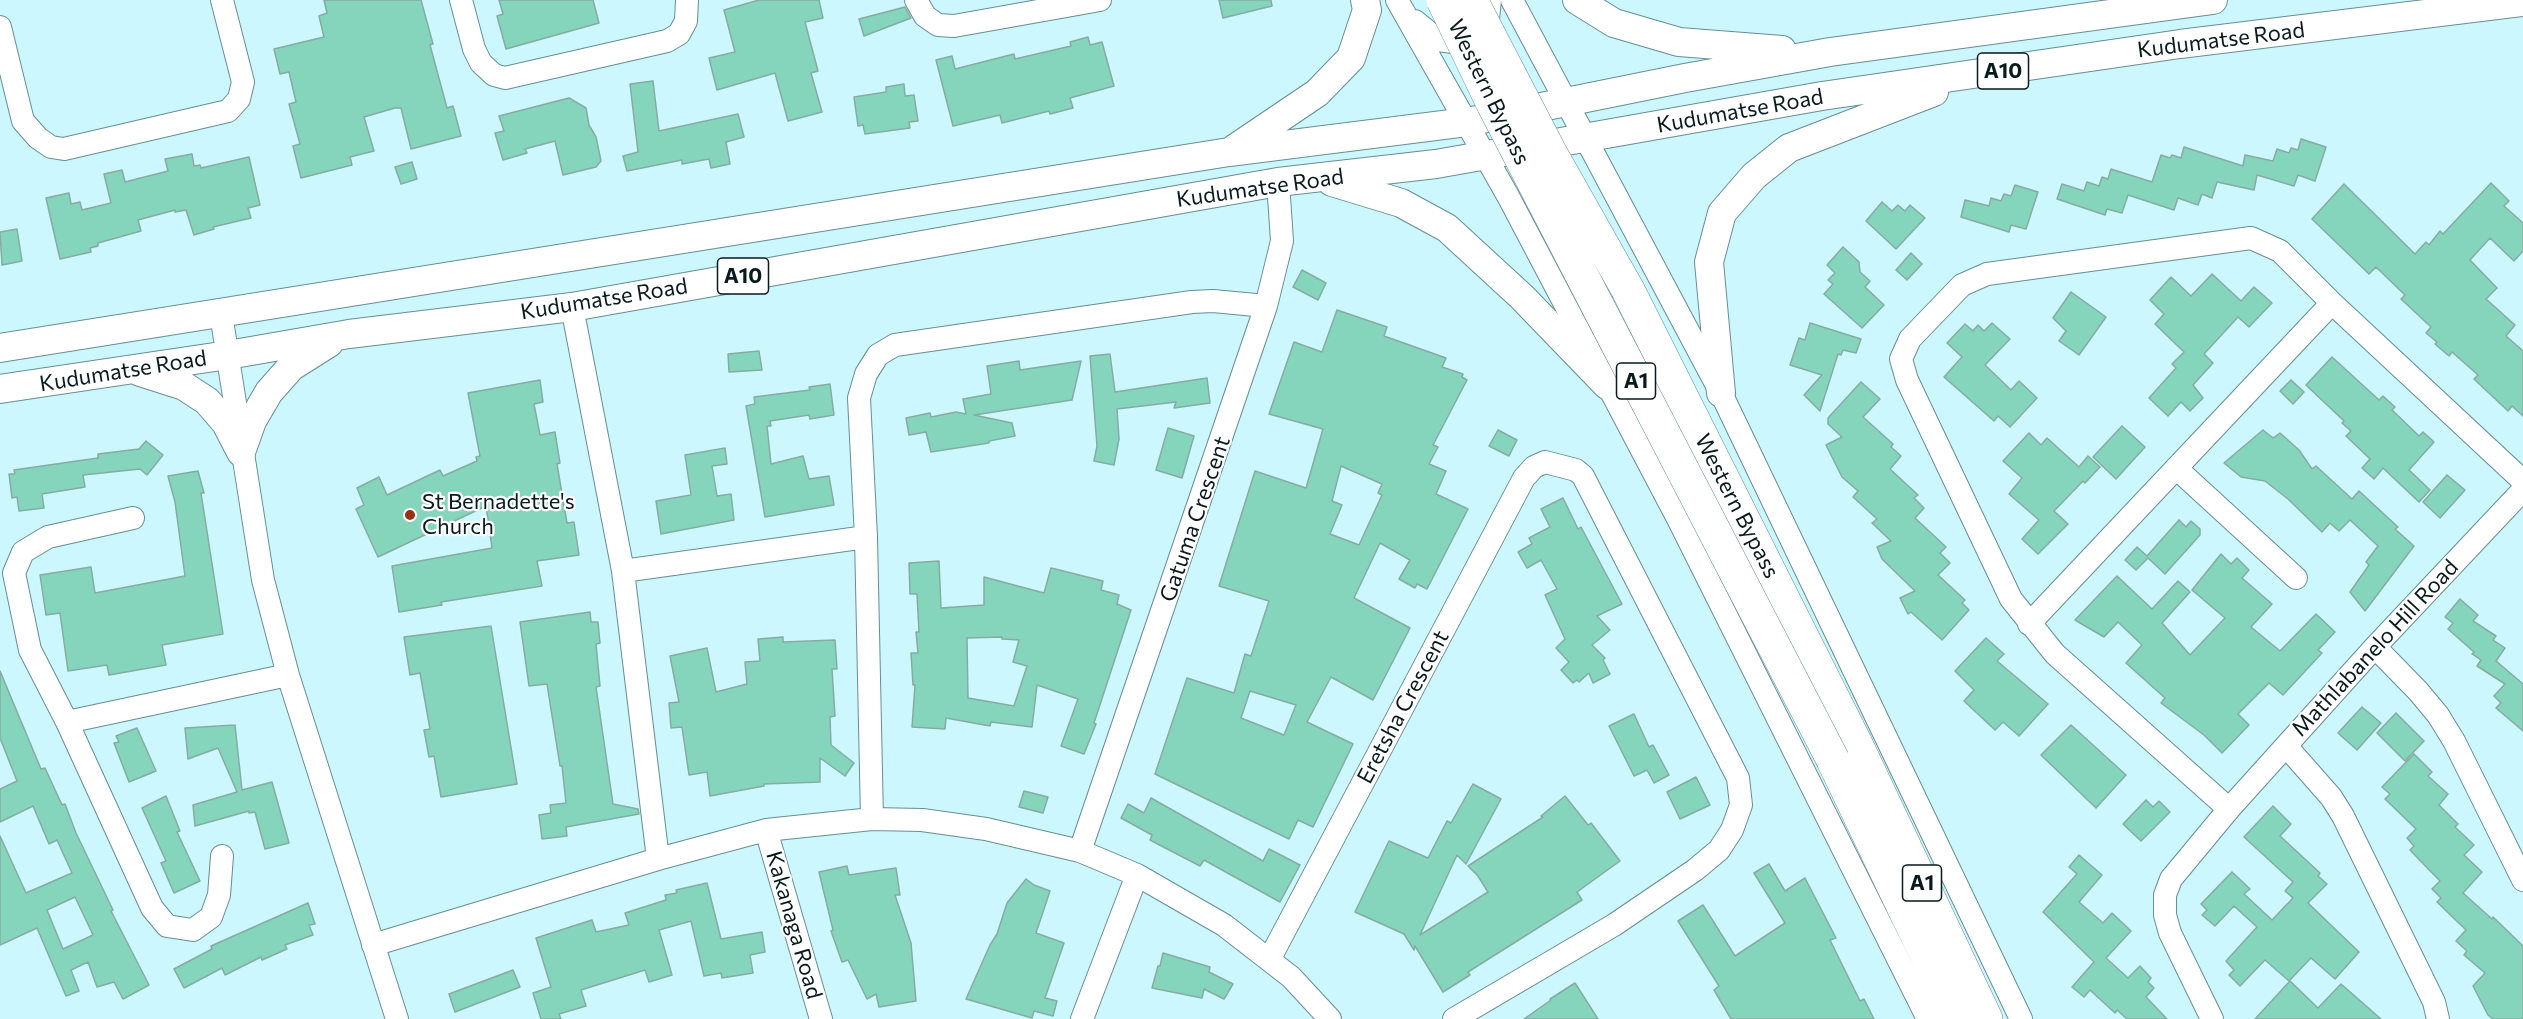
<!DOCTYPE html>
<style>
body{margin:0}
canvas{display:block;background:#ccf7fe}
</style>
<canvas width="2523" height="1019"></canvas>
<script>
const context = document.querySelector('canvas').getContext('2d');
context.lineJoin = 'round';
function fill(path, color) { context.fillStyle = color; context.fill(path, 'evenodd'); }
const toPath = rows => new Path2D(rows.map(r => 'M' + r).join(''));
function stroke(path, color, width, dash) { context.strokeStyle = color; context.lineWidth = width; context.lineCap = dash ? 'butt' : 'round'; context.setLineDash(dash || []); context.stroke(path); }
function label(font, color, halo, rows, align = 'center') {
  context.font = font + ' Commissioner,sans-serif'; context.lineWidth = 4.5; context.setLineDash([]); context.textBaseline = 'middle'; context.strokeStyle = halo; context.fillStyle = color; for (const [text, x, y, turn = 0] of rows) {
    context.save(); context.translate(x, y); context.rotate((+turn || 0) * Math.PI / 180); context.textAlign = isNaN(turn) ? turn : align; if (halo) context.strokeText(text, 0, 0); context.fillText(text, 0, 0); context.restore();
  }
}
const building = toPath([
 [324,0,421,0,433,44,430,45,447,108,453,106,461,136,411,149,401,108,395,108,364,117,374,151,350,157,352,165,301,178,293,146,300,144,289,104,296,102,289,72,280,74,274,49,324,37,319,16,327,13,324,0],
 [499,0,593,0,599,23,506,49,497,16,503,14,499,0],
 [759,0,819,0,823,18,805,22,818,71,811,73,822,112,788,121,775,73,717,90,709,58,735,52,724,10,759,0],
 [1219,0,1271,0,1272,6,1223,18,1219,0],
 [905,7,911,18,864,36,859,19,905,7],
 [1088,37,1090,45,1102,42,1114,86,1070,98,1073,108,1050,114,1049,111,1002,123,1000,115,953,126,936,60,952,56,955,69,1014,54,1015,59,1071,46,1070,42,1088,37],
 [653,81,659,131,738,114,744,137,726,142,730,164,711,168,709,159,682,164,682,160,627,171,623,156,638,152,630,84,653,81],
 [904,84,905,96,914,95,918,121,909,122,910,128,865,134,863,125,858,126,854,97,886,92,886,87,904,84],
 [569,98,586,108,589,125,596,137,601,161,596,167,563,175,555,141,525,149,527,153,503,160,495,133,504,131,499,116,569,98],
 [2301,139,2326,147,2315,181,2298,175,2294,186,2257,175,2254,190,2217,182,2212,198,2202,194,2198,205,2178,198,2174,210,2128,195,2122,213,2107,209,2105,215,2057,199,2062,184,2084,191,2087,182,2099,186,2102,177,2108,179,2111,169,2152,182,2161,155,2170,158,2172,155,2181,158,2184,147,2243,166,2245,155,2273,161,2277,149,2289,153,2291,148,2298,150,2301,139],
 [192,154,194,166,200,165,201,168,249,157,260,205,248,208,251,218,213,227,214,229,194,235,186,210,175,212,175,210,138,220,141,231,98,243,98,246,90,248,91,252,60,259,46,198,69,193,71,204,80,202,82,210,111,203,104,174,122,170,125,182,168,171,165,159,192,154],
 [412,162,417,179,401,184,395,167,412,162],
 [2491,183,2509,201,2504,206,2523,223,2523,251,2514,261,2490,238,2470,260,2497,288,2486,299,2515,325,2506,336,2523,351,2523,416,2512,406,2508,411,2474,379,2478,375,2452,352,2449,356,2435,344,2437,342,2426,333,2431,327,2401,299,2405,295,2376,267,2369,274,2312,219,2344,184,2415,254,2426,242,2429,245,2440,231,2443,234,2491,183],
 [2015,185,2038,192,2026,229,2011,225,2009,232,1961,217,1965,200,1989,206,1991,198,2001,201,2004,194,2011,196,2015,185],
 [1882,202,1892,211,1898,205,1905,211,1910,205,1925,218,1896,249,1866,221,1882,202],
 [17,229,22,261,2,265,0,232,17,229],
 [1843,247,1859,262,1860,272,1870,281,1865,287,1884,305,1862,328,1824,294,1833,284,1828,280,1835,273,1827,265,1843,247],
 [1911,253,1922,264,1907,280,1896,270,1911,253],
 [1302,270,1326,283,1318,300,1293,287,1302,270],
 [2212,274,2241,301,2254,287,2272,303,2249,327,2238,317,2204,354,2213,363,2193,385,2203,398,2190,411,2181,402,2168,416,2149,398,2176,368,2172,364,2184,352,2155,324,2164,314,2150,300,2171,277,2191,296,2212,274],
 [2071,292,2106,317,2079,355,2059,341,2066,331,2053,318,2071,292],
 [1337,310,1387,327,1384,336,1446,358,1442,367,1463,374,1462,377,1467,380,1433,445,1438,447,1429,464,1446,471,1436,494,1468,509,1427,589,1417,584,1415,588,1399,579,1410,560,1380,543,1354,598,1410,628,1373,700,1331,677,1307,722,1353,744,1313,827,1298,820,1289,839,1155,774,1187,678,1234,693,1245,654,1251,656,1269,601,1219,586,1255,471,1306,488,1323,429,1269,414,1294,342,1322,352,1337,310],
 [1341,466,1382,484,1378,493,1382,495,1359,545,1330,534,1342,505,1332,501,1341,466],
 [1250,691,1296,705,1284,735,1241,718,1250,691],
 [1810,323,1861,339,1856,353,1843,350,1841,355,1838,354,1820,411,1804,395,1822,375,1790,365,1799,338,1805,340,1810,323],
 [1992,323,2010,339,1985,365,2011,390,2019,381,2037,398,2010,427,1998,416,1994,421,1944,377,1962,357,1947,343,1965,324,1973,331,1978,325,1984,331,1992,323],
 [759,351,762,370,729,372,728,354,759,351],
 [1110,354,1115,392,1207,378,1210,403,1174,408,1176,402,1117,409,1119,439,1114,465,1094,461,1097,446,1090,356,1110,354],
 [2332,357,2379,400,2383,396,2395,407,2392,410,2419,436,2423,432,2434,442,2409,470,2430,490,2419,502,2383,468,2374,479,2362,468,2370,459,2346,436,2351,431,2342,423,2344,421,2306,385,2332,357],
 [1019,361,1020,370,1081,361,1072,400,974,415,1012,423,1015,436,989,441,989,443,931,452,926,432,909,435,906,418,930,413,931,417,956,412,966,414,963,399,991,394,987,366,1019,361],
 [540,380,543,402,534,404,540,435,555,432,560,463,557,464,567,523,574,522,579,555,537,561,542,586,441,602,442,605,399,612,392,566,492,548,486,506,378,557,356,509,364,505,357,488,379,477,387,495,440,470,443,476,477,461,476,457,480,456,468,393,540,380],
 [2291,380,2304,392,2293,404,2280,391,2291,380],
 [1861,382,1880,399,1863,417,1893,444,1891,447,1901,456,1890,469,1918,495,1914,498,1924,508,1915,518,1946,547,1940,553,1950,563,1938,575,1965,600,1962,603,1969,610,1942,640,1911,612,1908,614,1900,598,1915,591,1882,559,1877,547,1891,541,1872,523,1877,519,1853,497,1858,491,1842,477,1826,445,1842,437,1828,424,1828,418,1861,382],
 [830,384,834,415,810,419,809,415,770,421,771,426,767,426,771,464,803,456,809,479,829,476,834,505,765,517,746,406,755,404,754,397,810,390,809,387,830,384],
 [2122,426,2145,447,2116,479,2093,457,2122,426],
 [1168,428,1194,436,1182,478,1156,470,1168,428],
 [1498,430,1517,440,1509,456,1489,446,1498,430],
 [2263,430,2273,438,2280,433,2299,450,2312,469,2316,466,2352,499,2359,491,2398,527,2395,529,2414,546,2365,611,2350,592,2369,565,2366,562,2378,546,2350,520,2339,531,2330,523,2322,532,2288,499,2265,481,2241,477,2224,463,2263,430],
 [2029,433,2041,445,2047,438,2079,467,2088,456,2100,467,2085,483,2083,481,2054,511,2068,524,2038,554,2022,539,2039,520,2009,494,2022,478,2003,461,2029,433],
 [146,441,163,455,147,475,140,469,83,475,85,487,42,494,44,508,19,511,17,497,12,498,9,474,15,474,14,470,98,458,98,454,139,449,146,441],
 [725,448,727,464,712,466,717,496,731,494,734,520,661,534,656,501,691,495,685,455,725,448],
 [198,471,204,493,201,493,223,634,162,645,166,665,109,675,107,665,68,671,60,613,46,615,40,575,91,567,95,593,185,576,175,502,168,476,198,471],
 [2447,475,2465,490,2440,518,2423,502,2447,475],
 [1563,498,1578,529,1581,527,1622,604,1597,616,1610,630,1592,645,1605,658,1603,660,1610,674,1593,683,1589,673,1579,682,1577,680,1573,683,1561,670,1569,662,1556,648,1565,639,1545,595,1557,589,1541,560,1527,568,1518,552,1532,544,1529,538,1550,527,1541,509,1563,498],
 [2179,520,2186,527,2191,521,2200,529,2200,535,2165,574,2148,558,2136,570,2125,560,2137,547,2147,556,2179,520],
 [2221,554,2231,564,2237,558,2249,570,2242,578,2272,604,2251,627,2280,651,2316,614,2335,632,2318,650,2322,653,2283,695,2269,683,2238,714,2249,725,2222,753,2204,735,2161,703,2165,698,2126,663,2142,645,2118,622,2104,637,2075,620,2117,576,2152,609,2178,581,2190,592,2162,623,2190,655,2225,618,2192,590,2221,554],
 [939,561,941,608,984,605,984,577,1044,593,1051,568,1103,581,1101,590,1119,595,1117,604,1131,610,1094,723,1096,724,1084,754,1061,746,1078,699,1037,685,1032,727,991,722,990,726,946,718,945,729,912,727,915,685,913,685,911,653,918,653,916,632,919,632,917,594,910,594,909,563,939,561],
 [1002,637,1002,639,1019,640,1013,662,1027,666,1014,706,968,698,967,638,1002,637],
 [2460,599,2478,615,2473,621,2496,636,2493,640,2505,648,2496,661,2523,684,2523,731,2496,708,2501,703,2494,696,2505,684,2477,666,2481,660,2472,654,2474,652,2448,629,2453,623,2445,617,2460,599],
 [590,612,591,622,598,622,600,643,596,644,600,686,596,687,613,804,638,809,639,814,566,827,567,836,542,839,539,815,551,813,550,805,566,803,562,766,560,766,547,684,529,686,520,622,590,612],
 [491,626,517,784,441,797,434,756,429,757,424,730,430,729,420,673,410,675,404,637,491,626],
 [783,637,783,642,835,640,837,669,832,669,835,716,830,717,831,745,854,763,845,776,820,758,820,782,764,784,764,786,710,796,707,772,689,775,682,727,671,728,669,703,679,702,670,656,707,648,716,692,747,684,745,662,760,661,758,639,783,637],
 [1986,638,2004,654,1997,661,2048,704,2019,736,2003,722,1995,730,1964,701,1974,690,1955,671,1986,638],
 [0,671,41,769,45,768,62,805,65,804,76,833,113,910,111,911,149,985,123,999,114,982,97,987,88,962,71,970,79,991,66,996,37,928,0,945,0,836,26,893,72,873,57,840,49,844,33,806,0,822,0,789,17,781,0,738,0,671],
 [75,897,93,935,63,949,47,910,75,897],
 [2362,707,2381,723,2357,750,2338,733,2362,707],
 [2396,713,2424,741,2405,761,2377,733,2396,713],
 [1634,714,1649,747,1653,745,1669,775,1654,783,1647,770,1634,776,1609,726,1634,714],
 [235,725,242,790,272,782,289,843,265,849,255,812,249,813,249,811,195,826,193,805,237,792,218,748,188,759,185,728,235,725],
 [2071,725,2126,775,2096,808,2041,755,2071,725],
 [137,728,156,771,129,782,114,743,119,742,116,736,137,728],
 [2414,754,2432,772,2428,776,2448,794,2439,805,2458,824,2455,827,2474,845,2464,855,2482,872,2463,893,2492,919,2493,917,2523,946,2523,1019,2493,1019,2488,1015,2473,986,2485,973,2464,955,2467,951,2456,941,2466,930,2437,902,2441,898,2432,889,2440,881,2410,850,2414,846,2407,838,2416,829,2385,799,2390,794,2382,787,2414,754],
 [1696,777,1710,805,1680,819,1667,792,1696,777],
 [1473,784,1501,799,1466,864,1457,855,1420,935,1488,892,1478,876,1468,866,1543,817,1541,816,1565,796,1588,825,1591,823,1620,861,1577,892,1582,900,1468,972,1470,975,1443,992,1415,946,1414,950,1404,934,1355,912,1389,841,1428,858,1447,821,1451,823,1473,784],
 [1024,791,1048,797,1043,813,1019,807,1024,791],
 [166,796,180,831,177,832,200,881,174,893,161,863,166,861,142,808,166,796],
 [1151,798,1263,861,1269,849,1300,865,1280,902,1204,860,1200,866,1150,840,1152,835,1121,818,1128,804,1144,813,1151,798],
 [2146,800,2153,807,2159,801,2170,812,2141,841,2123,824,2146,800],
 [2273,806,2291,824,2280,836,2320,873,2318,876,2327,884,2308,903,2359,952,2335,979,2311,958,2289,981,2265,960,2240,986,2229,975,2234,970,2226,961,2257,927,2234,906,2215,926,2202,915,2207,910,2201,904,2232,872,2250,889,2244,894,2272,920,2293,898,2285,891,2293,882,2244,837,2273,806],
 [2079,855,2102,875,2079,902,2103,923,2112,913,2131,931,2106,958,2128,978,2140,966,2151,978,2148,982,2154,988,2146,997,2167,1019,2127,1019,2117,1010,2115,1013,2090,990,2084,997,2072,987,2094,962,2043,912,2077,874,2069,867,2079,855],
 [1769,864,1785,891,1805,878,1836,938,1830,940,1860,1001,1864,999,1874,1019,1731,1019,1714,990,1719,986,1678,921,1703,905,1735,956,1785,923,1754,873,1769,864],
 [847,866,849,875,896,868,900,895,895,895,911,943,916,1001,879,1007,876,994,867,999,848,960,842,962,831,931,833,930,819,872,847,866],
 [1026,879,1034,885,1050,891,1036,933,1064,943,1045,998,1057,1001,1053,1016,1034,1011,1032,1018,966,999,990,945,997,934,1007,903,1026,879],
 [707,883,721,939,762,932,765,952,750,955,753,973,722,978,721,973,704,976,691,921,659,930,672,975,649,982,645,970,581,990,586,1006,559,1014,561,1019,541,1019,533,993,551,987,536,938,592,920,596,932,629,925,625,913,666,900,665,895,677,893,676,890,707,883],
 [308,903,315,924,309,925,313,935,285,945,287,949,262,960,261,957,225,975,222,968,184,988,174,969,212,949,211,946,308,903],
 [1163,953,1210,967,1209,972,1233,984,1224,999,1204,989,1202,998,1152,988,1158,966,1160,966,1163,953],
 [513,970,520,987,455,1012,449,994,513,970],
 [2290,981,2318,1008,2341,984,2381,1019,2255,1019,2290,981],
 [1575,983,1598,1019,1524,1019,1551,1000,1550,999,1575,983]
]);
const minor = toPath([
 [461,0,474,49,481,63,494,75,505,78,667,41,679,34,686,21,687,0],
 [916,0,925,16,938,25,954,26,1100,0],
 [1397,0,1508,196,1678,519,1928,1019],
 [1512,0,1721,393,2021,1019],
 [1415,21,1438,40,1453,42,1471,35,1488,19,1490,0],
 [0,27,23,121,38,138,51,147,64,149,228,111,239,99,243,82,222,0],
 [572,307,623,571,658,859],
 [221,314,263,580,288,675,397,1019],
 [2176,468,2296,578],
 [133,518,48,537,23,552,14,573,30,650,67,722,152,908,167,926,193,930,211,917,219,895,222,856],
 [623,571,866,537],
 [2029,624,2332,303],
 [2375,647,2418,691,2438,715,2454,741,2523,880],
 [67,722,288,675],
 [2286,746,2331,797,2343,816,2434,1002,2438,1019],
 [2229,809,2055,654,2011,599,1907,380,1901,359,1910,339,1962,285,1987,274,2251,238,2280,251,2332,303,2523,481],
 [872,819,866,537,859,398,866,374,878,355,895,345,1192,302,1213,301,1266,306],
 [766,830,821,1019],
 [1080,851,1266,306,1282,241,1278,182],
 [373,945,658,859,766,830,872,819,922,820,986,829,1080,851,1137,875,1224,925,1291,977,1330,1019],
 [1269,960,1524,478,1534,467,1545,462,1576,470,1583,476,1738,778,1741,805,1732,830,1719,850,1695,870,1614,925,1454,1019],
 [1082,1019,1137,875],
 [2212,1019,2170,933,2165,915,2165,895,2171,879,2229,809,2375,647,2523,490]
]);
const major = toPath([
 [1577,0,1614,23,1679,42,1782,50],
 [1234,149,1317,93,1351,58,1367,10,1365,0],
 [1332,182,1401,203,1447,228,1522,297,1607,385],
 [0,348,1229,152,1467,122,1685,78,1830,52,2213,0],
 [140,372,184,386,207,401,226,423,241,452],
 [0,389,228,355,349,334,572,307,1278,182,1436,164,1822,96,2180,44,2523,2],
 [1721,393,1709,262,1722,213,1754,176,1789,148,1934,92],
 [241,452,252,421,269,392,291,367,329,343]
]);
const highway = toPath([
 [1628,290,1858,748,1986,1019],
 [1833,760,1957,1019]
]);
const highwayBridge = toPath([
 [1443,0,1493,104,1833,760],
 [1471,0,1550,152,1628,290]
]);
const markers = [
 [410,515,6,"#983013"]
];
const shields = [
 [2003,71,51],
 [743,276,51],
 [1636,381,39],
 [1922,883,39]
];
const shieldNames = [
 ["A10",2003,71],
 ["A10",743,276],
 ["A1",1636,381],
 ["A1",1922,883]
];
const streetNames = [
 ["Kudumatse Road",2221,40,-7],
 ["Western Bypass",1489,92,64],
 ["Kudumatse Road",1740,111,-10],
 ["Kudumatse Road",1260,188,-8],
 ["Kudumatse Road",604,299,-9],
 ["Kudumatse Road",123,371,-9],
 ["Western Bypass",1737,506,63],
 ["Gatuma Crescent",1195,519,-71],
 ["Mathlabanelo Hill Road",2375,648,-47],
 ["Eretsha Crescent",1403,707,-62],
 ["Kakanaga Road",794,925,74]
];
const poiNames = [
 ["St Bernadette's",422,502],
 ["Church",422,527]
];
fill(building, '#85d5bd');
stroke(building, '#86aca0', 1.5);
stroke(minor, '#668e94', 24);
stroke(major, '#668e94', 30);
stroke(highway, '#668e94', 34);
stroke(minor, '#fff', 22);
stroke(major, '#fff', 28);
stroke(highway, '#fff', 33);
stroke(highwayBridge, '#668e94', 34, []);
stroke(highwayBridge, '#fff', 33);
for (const [x, y, r, color] of markers) { const dot = new Path2D(); dot.arc(x, y, r, 0, 2 * Math.PI); context.fillStyle = color; context.fill(dot); stroke(dot, '#fff', 2); }
for (const [x, y, w] of shields) { const box = new Path2D(); box.roundRect(x - w / 2, y - 18, w, 36, 4.5); context.fillStyle = '#fff'; context.fill(box); stroke(box, '#091a1c', 1.5); }
label('bold 21px', '#091a1c', null, shieldNames);
label('22px', '#091a1c', '#fff', streetNames);
label('22px', '#091a1c', '#fff', poiNames, 'left');
</script>
